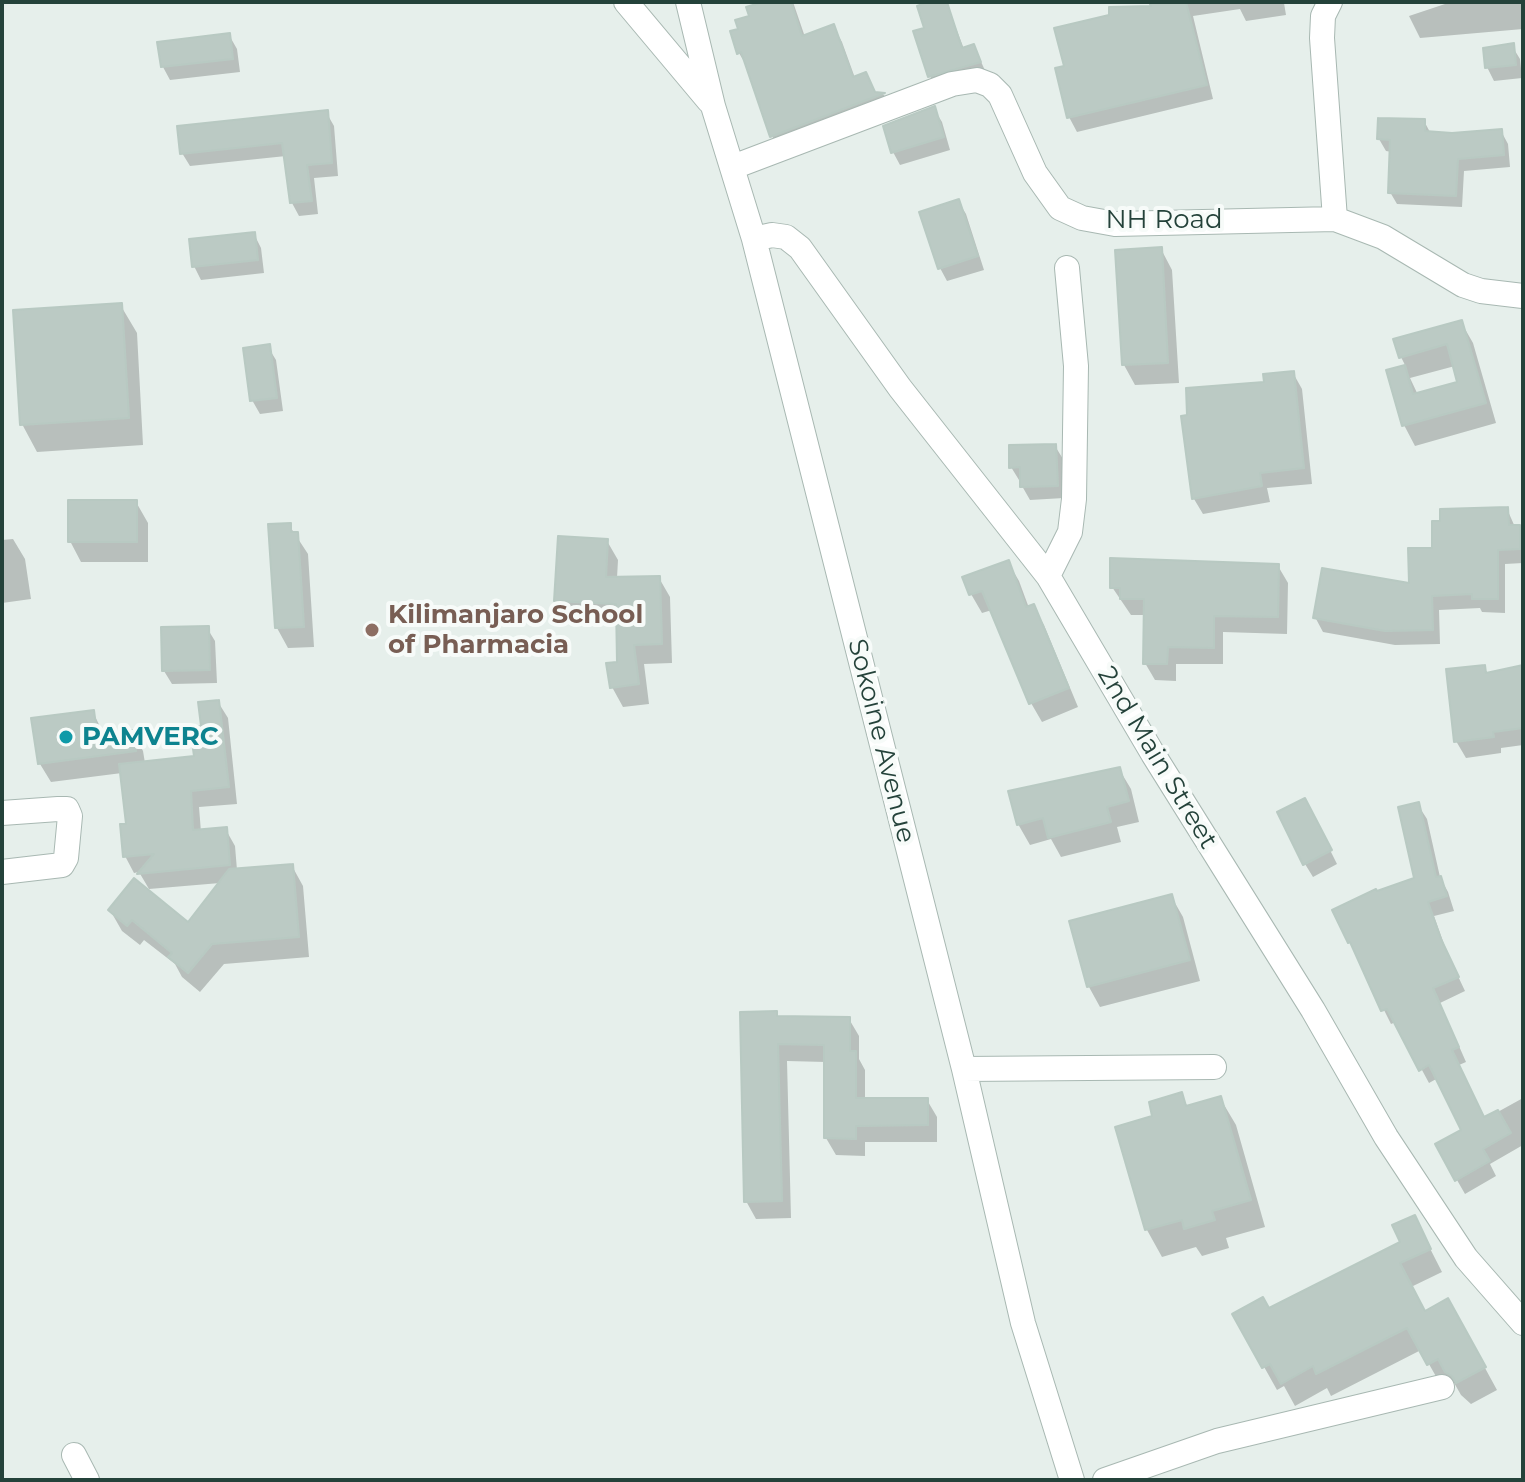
<!DOCTYPE html>
<style>
body{margin:0}
#map{position:relative;width:1525px;height:1482px;overflow:hidden;background:#e6efeb;font-family:Montserrat,sans-serif}
canvas{display:block}
.frame{position:absolute;inset:0;border:4px solid #24423a;pointer-events:none}
</style>
<div id="map">
<canvas width="1525" height="1482"></canvas>
<div class="frame"></div>
</div>
<script>
const context = document.querySelector('canvas').getContext('2d');
context.lineJoin = 'round';
function fill(path, color) { context.fillStyle = color; context.fill(path, 'evenodd'); }
const toPath = rows => new Path2D(rows.map(r => 'M' + r).join(''));
function stroke(path, color, width, dash) { context.strokeStyle = color; context.lineWidth = width; context.lineCap = dash ? 'butt' : 'round'; context.setLineDash(dash || []); context.stroke(path); }
function label(font, color, halo, rows, align = 'center') {
  context.font = font + ' Montserrat,sans-serif'; context.lineWidth = 8; context.setLineDash([]); context.textBaseline = 'middle'; context.strokeStyle = halo; context.fillStyle = color; for (const [text, x, y, turn = 0] of rows) {
    context.save(); context.translate(x, y); context.rotate((+turn || 0) * Math.PI / 180); context.textAlign = isNaN(turn) ? turn : align; if (halo) context.strokeText(text, 0, 0); context.fillText(text, 0, 0); context.restore();
  }
}
const shadow = toPath([
 [758,2,793,2,805,37,833,26,842,42,855,78,876,94,884,95,892,110,781,152,772,136,749,70,739,53,740,30,759,5],
 [934,2,946,2,964,49,974,46,987,75,937,90,930,76,927,29],
 [1151,2,1293,2,1284,3,1286,15,1246,21,1240,9,1193,16,1213,99,1077,132,1069,117,1067,67,1153,8],
 [1451,2,1523,2,1523,29,1420,38,1409,16],
 [229,35,237,49,240,72,170,80,163,67],
 [1512,46,1520,59,1522,78,1494,81,1487,67],
 [934,109,942,122,950,150,900,165,893,152],
 [326,112,334,126,338,176,314,178,318,214,299,216,292,203,286,156,190,166,182,153],
 [1424,121,1431,134,1501,131,1508,144,1510,167,1464,171,1462,207,1397,204,1390,192,1392,152,1386,151,1379,139],
 [958,201,966,214,984,270,947,281,940,268],
 [254,234,261,248,264,273,201,280,194,266],
 [1161,249,1172,270,1179,383,1135,385,1124,365],
 [121,306,137,333,143,445,37,452,22,424],
 [1461,322,1473,343,1496,423,1415,446,1404,425,1389,371,1406,367,1401,357],
 [1455,366,1460,383,1418,395,1410,378],
 [268,347,276,360,283,411,260,414,252,400],
 [1293,373,1302,389,1312,484,1267,488,1270,502,1203,514,1194,499,1266,384],
 [1055,446,1063,459,1064,498,1030,500,1022,486,1022,480,1019,480,1011,467],
 [136,502,148,523,148,562,81,562,70,541],
 [1507,509,1515,527,1519,527,1523,534,1523,563,1505,564,1505,613,1482,612,1480,608,1439,610,1440,644,1395,645,1323,632,1315,617,1411,586,1434,550,1443,523],
 [289,525,308,554,314,647,288,648,277,628],
 [13,539,25,559,31,599,2,603,2,540],
 [607,541,618,560,617,578,659,578,670,597,672,663,644,664,649,704,623,707,612,687,619,664,619,623,568,620,556,600],
 [1008,562,1019,581,1029,608,1033,606,1044,625,1078,707,1042,722,1031,703,992,610,982,613,971,594],
 [1278,566,1288,583,1287,634,1223,632,1223,664,1176,664,1176,681,1155,680,1145,663,1146,615,1131,615,1112,587],
 [207,628,215,641,217,683,172,684,164,671],
 [1484,667,1488,675,1523,667,1523,745,1501,748,1501,753,1466,758,1456,741],
 [218,702,228,718,237,804,199,807,201,832,226,830,235,846,237,870,292,866,303,886,309,957,224,964,200,992,182,977,175,964,144,940,140,945,122,931,110,910,188,925,220,883,149,889,139,872,134,873,125,856,128,825,122,773,51,782,40,764,93,712,104,735,133,732,143,751,145,763,197,758,203,728],
 [1119,769,1131,789,1139,822,1117,827,1121,842,1061,857,1051,839,1030,845,1018,824],
 [1418,805,1427,819,1440,877,1448,892,1454,911,1434,916,1448,955,1465,991,1440,1003,1466,1062,1459,1065,1485,1119,1523,1098,1523,1145,1490,1164,1496,1176,1465,1194,1437,1145,1464,1131,1438,1078,1429,1083,1396,1022,1391,1024,1350,942,1417,880],
 [1312,814,1337,864,1313,877,1305,864],
 [1171,896,1183,917,1200,981,1100,1007,1089,987],
 [776,1013,779,1018,849,1019,859,1036,859,1059,865,1070,865,1100,927,1100,937,1117,937,1142,865,1142,865,1156,836,1155,826,1138,826,1062,787,1061,791,1218,756,1219,746,1201],
 [1181,1095,1188,1107,1220,1098,1236,1125,1265,1227,1226,1238,1229,1248,1202,1256,1196,1247,1162,1257,1147,1230,1117,1128,1155,1117],
 [1414,1217,1442,1272,1411,1287,1425,1314,1461,1324,1497,1390,1471,1404,1461,1395,1453,1381,1442,1387,1421,1350,1331,1396,1327,1388,1295,1406,1284,1386,1277,1390,1235,1315,1268,1310,1403,1243]
]);
const building = toPath([
 [763,2,791,2,802,36,834,24,853,77,866,72,875,92,885,93,770,137,741,52,737,54,730,31,738,29,735,20,749,16,746,7,763,2],
 [928,2,947,2,962,48,974,44,981,62,928,77,913,31,924,28,917,6,928,2],
 [1149,2,1186,2,1207,85,1067,118,1055,68,1064,66,1054,28,1109,15,1109,7,1151,6,1149,2],
 [230,33,233,59,161,67,157,42,230,33],
 [1514,43,1516,65,1485,68,1483,48,1514,43],
 [935,106,944,137,891,153,883,126,935,106],
 [328,110,332,163,307,165,312,201,290,203,282,143,180,154,177,126,328,110],
 [1378,118,1425,119,1425,131,1452,133,1502,129,1504,155,1458,159,1456,196,1388,193,1390,140,1377,139,1378,118],
 [959,199,978,256,938,269,919,212,959,199],
 [255,232,258,260,192,267,189,239,255,232],
 [1162,247,1168,363,1122,365,1115,250,1162,247],
 [122,303,129,418,20,425,13,310,122,303],
 [1462,320,1486,403,1402,426,1386,370,1405,365,1413,394,1457,382,1447,344,1399,358,1393,339,1462,320],
 [270,344,277,398,250,401,243,348,270,344],
 [1294,371,1304,468,1260,473,1262,486,1192,499,1181,416,1187,415,1186,388,1264,382,1263,374,1294,371],
 [1056,444,1058,486,1020,487,1020,467,1009,468,1009,445,1056,444],
 [68,500,137,500,137,542,68,542,68,500],
 [1508,507,1509,525,1520,525,1520,549,1498,550,1498,599,1472,599,1472,594,1432,596,1433,630,1385,631,1313,618,1322,568,1409,583,1408,548,1432,548,1432,521,1440,521,1440,509,1508,507],
 [291,523,291,532,298,532,304,627,275,628,268,524,291,523],
 [558,536,608,539,606,577,660,576,662,644,634,645,639,684,610,688,606,663,617,662,616,604,554,601,558,536],
 [1110,558,1279,564,1278,617,1214,616,1214,648,1168,647,1167,664,1143,664,1144,599,1120,599,1120,588,1110,588,1110,558],
 [1009,560,1026,607,1034,604,1069,688,1029,704,982,591,969,595,962,577,1009,560],
 [209,626,210,670,162,671,161,627,209,626],
 [1485,665,1486,673,1523,665,1523,728,1493,732,1494,737,1454,742,1446,669,1485,665],
 [219,700,229,787,191,791,193,830,227,827,230,865,137,874,154,854,123,857,120,824,126,824,119,764,194,756,190,727,201,726,198,702,219,700],
 [94,710,97,734,134,730,136,751,38,764,31,718,94,710],
 [1120,767,1129,801,1107,807,1111,822,1048,838,1043,818,1017,825,1008,791,1120,767],
 [1305,798,1332,850,1303,865,1277,812,1305,798],
 [1419,802,1436,877,1441,876,1447,896,1428,902,1441,939,1459,977,1433,988,1459,1047,1452,1050,1484,1117,1498,1110,1511,1133,1483,1149,1490,1161,1455,1181,1435,1144,1461,1130,1429,1065,1419,1071,1387,1009,1381,1011,1350,942,1348,943,1332,910,1376,889,1377,891,1414,878,1398,807,1419,802],
 [293,864,299,937,212,944,188,973,168,957,172,953,132,920,127,926,108,910,134,878,188,922,229,869,293,864],
 [1172,894,1190,960,1087,987,1069,921,1172,894],
 [777,1011,777,1016,850,1017,850,1051,856,1051,856,1098,928,1098,928,1125,856,1126,856,1139,824,1138,824,1045,778,1044,782,1201,744,1202,740,1012,777,1011],
 [1182,1092,1186,1106,1221,1096,1251,1200,1212,1211,1215,1220,1184,1229,1182,1220,1145,1230,1115,1127,1152,1116,1149,1102,1182,1092],
 [1415,1215,1431,1249,1400,1263,1425,1311,1448,1298,1486,1367,1456,1383,1452,1376,1445,1372,1438,1359,1427,1365,1407,1328,1316,1374,1313,1366,1281,1384,1270,1364,1262,1368,1232,1314,1263,1297,1269,1308,1400,1242,1392,1225,1415,1215]
]);
const minor = toPath([
 [626,2,709,101],
 [688,2,713,106,754,239,964,1069,1023,1323,1072,1480],
 [1330,2,1323,16,1322,38,1335,219],
 [733,167,952,84,977,80,990,85,1000,95,1035,173,1060,208,1082,218,1115,224,1335,219,1383,237,1463,285,1481,291,1523,296],
 [754,239,772,235,786,237,800,248,900,388,1048,576,1153,754,1313,1010,1386,1137,1466,1258,1523,1323],
 [1048,576,1070,532,1074,499,1076,366,1067,268],
 [2,813,58,809,67,809,70,816,66,858,62,865,2,872],
 [964,1069,1214,1067],
 [74,1455,87,1480],
 [1105,1480,1217,1441,1442,1387]
]);
const markers = [
 [372,630,8,"#8d6e63"],
 [66,737,8,"#0f9aa8"]
];
const streetNames = [
 ["NH Road",1164,220],
 ["Sokoine Avenue",881,741,76],
 ["2nd Main Street",1157,758,59]
];
const educationNames = [
 ["Kilimanjaro School",388,615],
 ["of Pharmacia",388,645]
];
const cultureNames = [
 ["PAMVERC",82,737]
];
fill(shadow, '#0003');
fill(building, '#bbcac4');
stroke(building, '#b8c9c2', 2);
stroke(minor, '#a8b8b2', 26);
stroke(minor, '#fff', 24);
for (const [x, y, r, color] of markers) { const dot = new Path2D(); dot.arc(x, y, r, 0, 2 * Math.PI); context.fillStyle = color; context.fill(dot); stroke(dot, '#f7fbf9', 3); }
label('26px', '#24423a', '#f7fbf9', streetNames);
label('bold 26px', '#785e54', '#f7fbf9', educationNames, 'left');
label('bold 26px', '#0d838f', '#f7fbf9', cultureNames, 'left');
</script>
